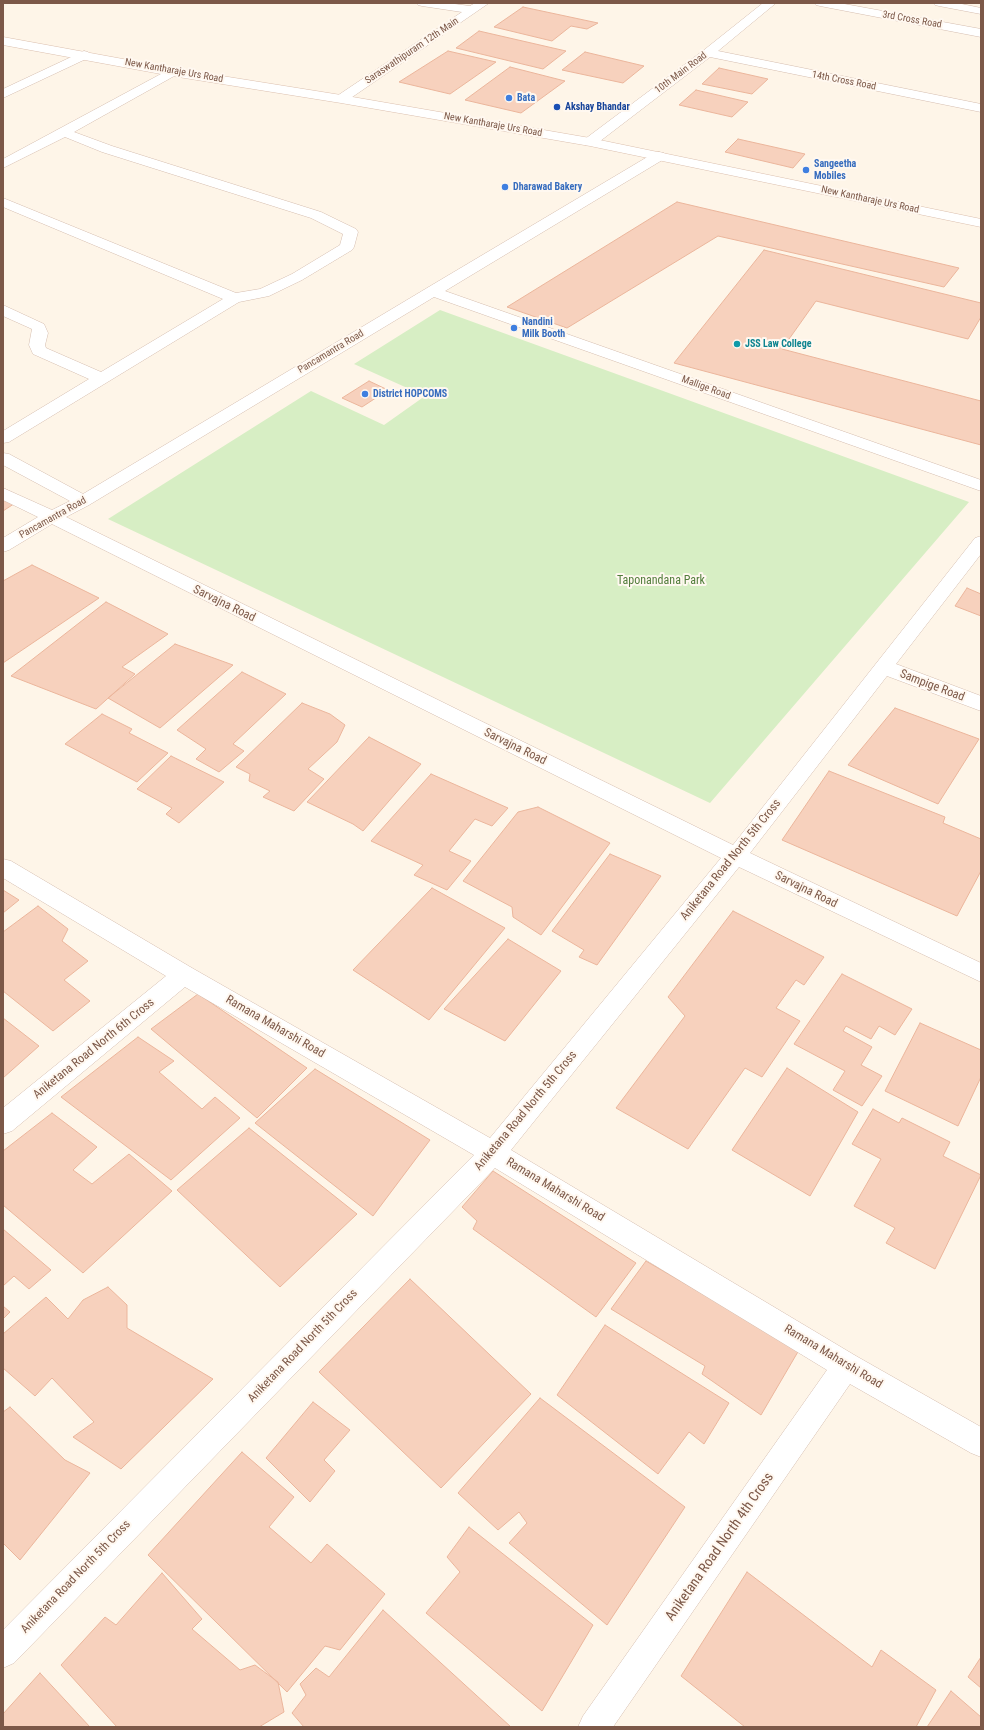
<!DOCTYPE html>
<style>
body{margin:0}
#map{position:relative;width:984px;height:1730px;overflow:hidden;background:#fef5e8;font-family:"Roboto Condensed",sans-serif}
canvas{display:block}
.frame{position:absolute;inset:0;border:4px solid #7c5848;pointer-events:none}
</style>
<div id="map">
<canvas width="984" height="1730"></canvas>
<div class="frame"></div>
</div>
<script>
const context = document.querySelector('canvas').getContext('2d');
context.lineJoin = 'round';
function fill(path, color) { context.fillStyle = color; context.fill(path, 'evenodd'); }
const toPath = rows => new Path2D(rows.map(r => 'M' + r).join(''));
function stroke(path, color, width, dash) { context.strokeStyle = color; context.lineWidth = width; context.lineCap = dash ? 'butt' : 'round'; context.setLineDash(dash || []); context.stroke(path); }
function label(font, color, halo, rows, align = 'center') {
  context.font = font + ' "Roboto Condensed",sans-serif'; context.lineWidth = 4; context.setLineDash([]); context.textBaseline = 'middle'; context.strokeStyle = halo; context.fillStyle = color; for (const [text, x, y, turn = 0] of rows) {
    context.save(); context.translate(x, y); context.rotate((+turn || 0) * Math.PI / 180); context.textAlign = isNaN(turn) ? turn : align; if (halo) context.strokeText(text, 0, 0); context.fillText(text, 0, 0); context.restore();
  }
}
const green = toPath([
 [440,310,969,502,710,803,108,519,311,391,384,425,425,396,354,364]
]);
const building = toPath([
 [523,7,598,23,587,29,571,26,552,41,494,27,523,7],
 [479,31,566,51,543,69,456,48,479,31],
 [448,51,496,62,450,94,399,82,448,51],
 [585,52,644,66,623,83,562,70,585,52],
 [510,67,565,81,521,113,465,100,510,67],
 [719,68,768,79,752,94,702,84,719,68],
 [696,90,748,102,732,117,679,105,696,90],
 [738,139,805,154,793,168,725,152,738,139],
 [677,202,959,268,944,287,718,236,567,328,507,307,677,202],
 [764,250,981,303,981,317,968,339,816,301,782,349,981,401,981,445,674,363,764,250],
 [369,381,388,390,362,407,342,398,369,381],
 [3,488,23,498,3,511,3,488],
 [32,565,99,598,3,663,3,581,32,565],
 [967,588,981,594,981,616,955,606,967,588],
 [106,602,168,634,122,667,135,674,96,709,11,676,106,602],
 [175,644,233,665,160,728,108,698,175,644],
 [242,672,286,694,233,744,244,751,219,772,196,759,206,749,177,730,242,672],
 [302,703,330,714,345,725,337,742,308,769,324,779,294,811,263,797,270,791,249,781,250,774,236,767,302,703],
 [895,708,979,739,938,804,848,765,895,708],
 [102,714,132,729,129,733,168,753,137,782,65,744,102,714],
 [369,737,421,764,363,831,353,824,307,802,369,737],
 [171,756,224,782,179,823,166,814,172,808,137,789,171,756],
 [829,771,945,817,943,823,981,839,981,871,957,916,782,840,829,771],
 [431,774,508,808,492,826,475,819,449,851,471,861,447,890,414,875,423,865,371,841,431,774],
 [538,807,610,843,541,935,513,917,512,907,463,881,518,812,538,807],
 [610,854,661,876,597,965,579,957,584,950,552,931,610,854],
 [432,888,505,928,429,1020,353,970,432,888],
 [3,890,19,900,3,913,3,890],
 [38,906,68,929,62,941,88,961,64,980,90,1001,53,1031,3,991,3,932,38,906],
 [733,911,824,957,804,985,796,980,776,1008,800,1021,762,1077,745,1068,688,1149,616,1108,685,1016,668,997,733,911],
 [508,939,561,971,505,1041,444,1009,508,939],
 [842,974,912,1009,895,1035,879,1026,871,1039,846,1026,843,1031,872,1047,861,1065,882,1076,862,1106,833,1090,845,1071,794,1044,842,974],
 [198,994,307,1068,257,1118,151,1029,198,994],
 [3,1018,39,1046,3,1078,3,1018],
 [920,1023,981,1050,981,1077,958,1126,885,1091,920,1023],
 [138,1037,174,1061,159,1072,202,1109,215,1097,240,1118,171,1180,61,1097,138,1037],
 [787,1068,858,1112,810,1196,732,1150,787,1068],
 [315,1069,430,1140,373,1216,255,1123,315,1069],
 [873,1109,899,1123,902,1118,950,1142,943,1156,981,1175,935,1269,886,1243,895,1228,854,1206,881,1159,852,1144,873,1109],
 [52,1113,97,1147,73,1170,92,1184,129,1154,172,1191,83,1273,3,1205,3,1151,52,1113],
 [249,1128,357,1214,280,1287,177,1190,249,1128],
 [493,1171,636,1263,596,1317,473,1229,477,1221,462,1207,493,1171],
 [3,1229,51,1270,29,1289,14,1276,3,1286,3,1229],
 [646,1261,799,1350,761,1415,702,1374,705,1366,611,1309,646,1261],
 [410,1279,531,1394,441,1488,319,1372,410,1279],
 [108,1287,127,1305,127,1328,213,1379,121,1469,73,1437,94,1422,52,1378,35,1396,3,1368,3,1334,46,1297,68,1319,83,1300,108,1287],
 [3,1306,10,1312,3,1319,3,1306],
 [605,1325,729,1403,704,1444,689,1432,658,1474,557,1395,605,1325],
 [540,1398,685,1507,607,1625,509,1543,527,1523,519,1512,498,1530,458,1493,540,1398],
 [313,1402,350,1430,324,1460,335,1471,310,1502,266,1458,313,1402],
 [10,1407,65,1460,90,1473,20,1560,3,1543,3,1412,10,1407],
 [242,1452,294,1497,269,1527,311,1563,327,1544,385,1594,340,1650,325,1646,287,1692,148,1555,242,1452],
 [469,1527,593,1625,542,1711,426,1613,460,1572,447,1557,469,1527],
 [747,1572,872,1667,881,1650,936,1690,916,1727,745,1727,681,1676,747,1572],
 [162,1573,202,1619,192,1629,240,1670,255,1665,278,1682,284,1712,259,1727,117,1727,61,1665,105,1617,116,1625,162,1573],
 [383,1610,511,1727,304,1727,292,1713,306,1695,300,1684,316,1668,329,1677,383,1610],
 [981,1657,981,1688,968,1677,981,1657],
 [40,1673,90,1727,3,1727,3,1714,40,1673],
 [951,1691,981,1717,981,1727,927,1727,951,1691]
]);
const minor = toPath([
 [416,3,447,3,470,6,475,3,489,3,345,102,337,102,335,99,337,96,462,12,422,6,418,5,416,3],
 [763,3,776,3,718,51,981,104,981,112,710,57,595,145,585,145,583,142,585,139,704,50,763,3],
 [814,3,839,3,981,29,981,37,820,6,816,5,814,3],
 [933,3,957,3,981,8,981,14,939,6,935,5,933,3],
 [84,51,88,52,90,55,88,58,3,98,3,89,84,51],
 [172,68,176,69,178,72,176,75,74,132,112,146,321,212,356,229,358,232,354,247,352,250,302,280,269,296,239,302,9,442,3,443,3,431,89,379,33,354,29,345,32,329,3,316,3,305,44,324,48,333,45,345,46,348,101,372,223,299,3,207,3,198,236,293,260,289,292,274,340,245,343,234,311,218,102,152,65,137,3,168,3,159,172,68],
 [659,152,664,153,666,156,664,159,445,291,981,480,981,491,434,297,89,505,66,517,733,845,975,538,981,536,981,554,896,664,981,696,981,711,887,676,750,853,981,963,981,982,739,867,511,1150,856,1356,981,1427,981,1457,971,1453,850,1384,613,1727,578,1727,583,1716,827,1370,495,1168,14,1663,3,1668,3,1630,474,1155,185,987,12,1131,3,1134,3,1108,166,976,3,878,3,859,11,861,192,968,490,1138,721,858,52,524,9,550,3,552,3,538,38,517,3,500,3,488,52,510,70,501,3,465,3,453,9,454,83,494,427,288,654,153,659,152]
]);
const secondary = toPath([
 [3,37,172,68,341,95,590,138,981,219,981,227,590,146,341,103,172,76,3,45,3,37]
]);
const markers = [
 [509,98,4,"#3f7fe0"],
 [557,107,4,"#1a4fb4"],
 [806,170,4,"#3f7fe0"],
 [505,187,4,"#3f7fe0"],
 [514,328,4,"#3f7fe0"],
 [737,344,4,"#0f9aa8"],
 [365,394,4,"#3f7fe0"]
];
const farStreetnames = [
 ["3rd Cross Road",912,20,10],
 ["Saraswathipuram 12th Main",412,51,-34],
 ["New Kantharaje Urs Road",174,71,10],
 ["10th Main Road",681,73,-37],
 ["14th Cross Road",844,81,11],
 ["New Kantharaje Urs Road",493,125,10],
 ["New Kantharaje Urs Road",870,200,12],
 ["Pancamantra Road",331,352,-31],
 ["Mallige Road",706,388,20],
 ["Pancamantra Road",53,518,-29]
];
const farShopnames = [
 ["Bata",517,98],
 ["Sangeetha",814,164],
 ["Mobiles",814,176],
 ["Dharawad Bakery",513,187],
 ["Nandini",522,322],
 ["Milk Booth",522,334],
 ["District HOPCOMS",373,394]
];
const farTransitnames = [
 ["Akshay Bhandar",565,107]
];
const farCulturenames = [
 ["JSS Law College",745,344]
];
const parkNames = [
 ["Taponandana Park",661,581]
];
const streetNames = [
 ["Sarvajna Road",224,604,26],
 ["Sampige Road",932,686,21],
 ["Sarvajna Road",515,747,26],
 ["Aniketana Road North 5th Cross",731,860,-51],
 ["Sarvajna Road",806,890,26],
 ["Ramana Maharshi Road",275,1027,30],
 ["Aniketana Road North 6th Cross",94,1049,-39],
 ["Aniketana Road North 5th Cross",526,1111,-50],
 ["Ramana Maharshi Road",555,1190,31],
 ["Aniketana Road North 5th Cross",303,1346,-46],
 ["Ramana Maharshi Road",833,1357,31],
 ["Aniketana Road North 5th Cross",76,1577,-46]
];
const nearStreetnames = [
 ["Aniketana Road North 4th Cross",720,1547,-55]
];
fill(green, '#d7eec4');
fill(building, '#f7d1bd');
stroke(building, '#ebb59b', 1);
stroke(minor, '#d5bdaf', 1);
stroke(secondary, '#dbbfae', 1);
fill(minor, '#fff');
fill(secondary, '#fff');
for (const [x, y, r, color] of markers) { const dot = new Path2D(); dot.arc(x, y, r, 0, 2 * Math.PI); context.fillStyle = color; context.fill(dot); stroke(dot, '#fff8f0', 1.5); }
label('10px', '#7c5848', '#fff8f0', farStreetnames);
label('bold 10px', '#366cbe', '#fff8f0', farShopnames, 'left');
label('bold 10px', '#164399', '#fff8f0', farTransitnames, 'left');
label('bold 10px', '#0d838f', '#fff8f0', farCulturenames, 'left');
label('12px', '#527d3c', '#fff8f0', parkNames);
label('12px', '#7c5848', '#fff8f0', streetNames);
label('14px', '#7c5848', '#fff8f0', nearStreetnames);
</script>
